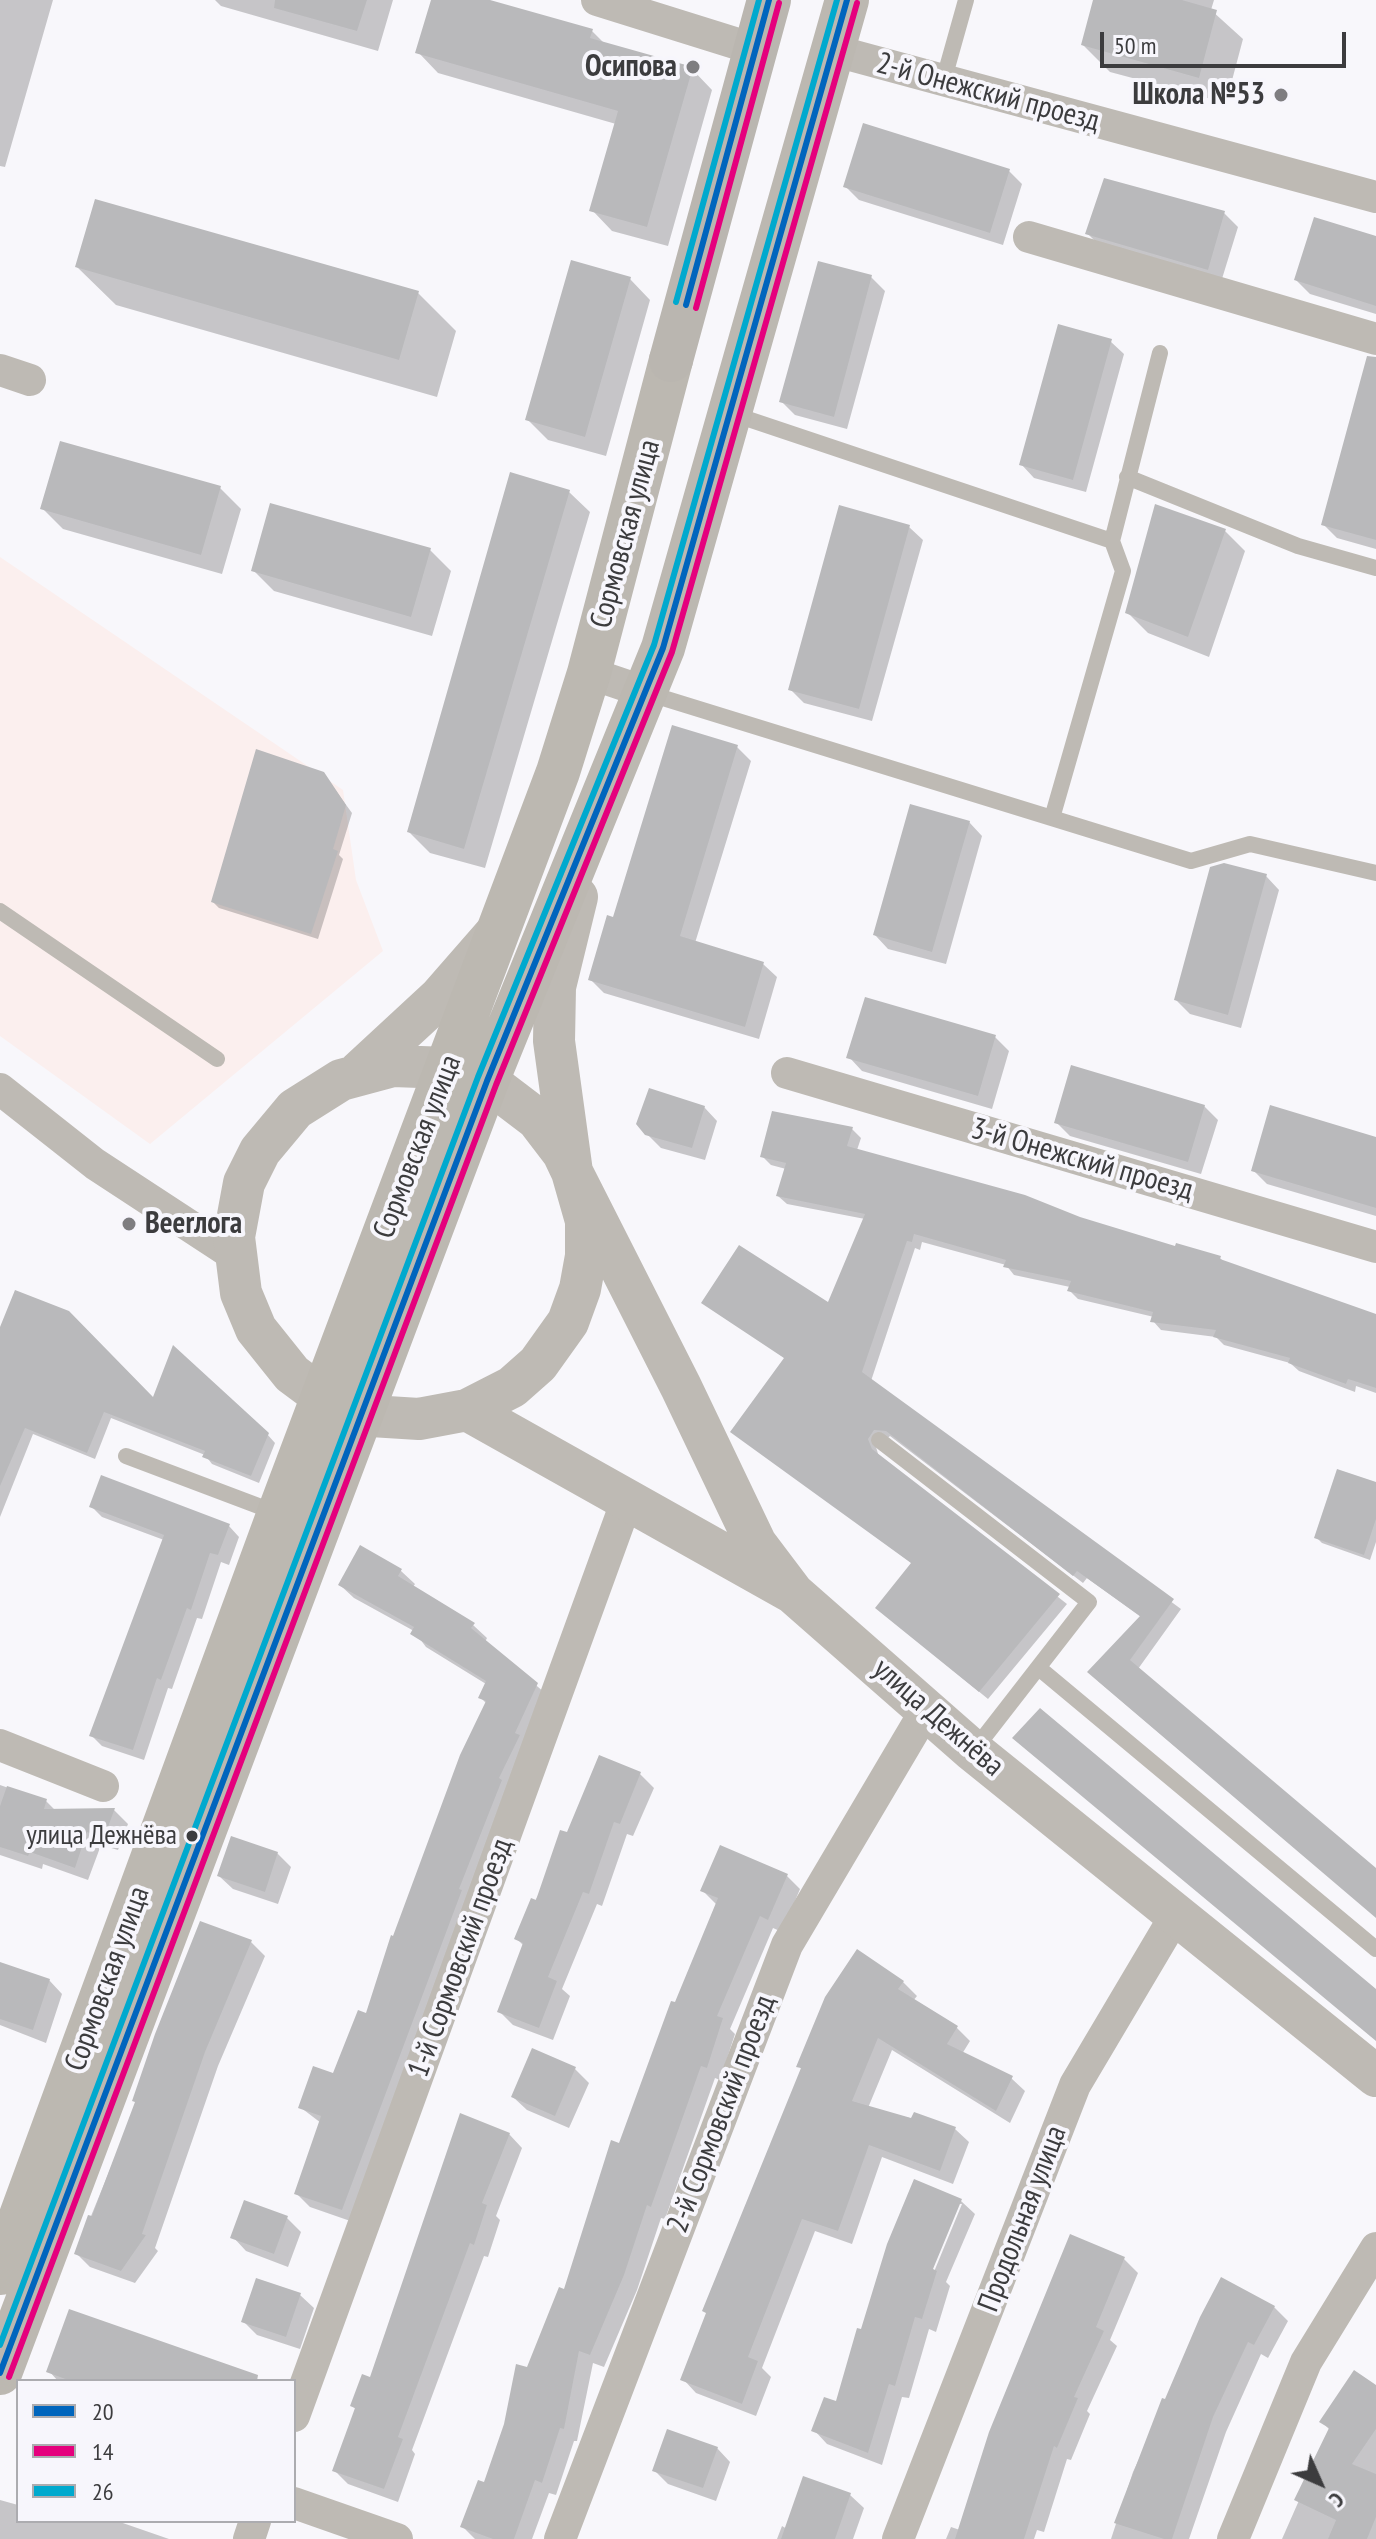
<!DOCTYPE html>
<meta charset="utf-8">
<style>
body{margin:0}
#map{position:relative;width:1376px;height:2539px;overflow:hidden;background:#f8f7fb;font-family:"PT Sans Narrow",sans-serif}
canvas{display:block}
.legend{position:absolute;left:16px;top:2379px;width:280px;height:144px;box-sizing:border-box;background:#f7f6fc;border:2px solid #acacb0;margin:0;padding:10px 14px;list-style:none;font-size:24px;color:#3c3c3e}
.legend li{display:flex;align-items:center;gap:16px;height:40px}
.legend b{width:40px;border:2px solid #acacb0}
.north{position:absolute;left:1280px;top:2443px;width:80px;height:80px;-webkit-text-stroke:6px #f7f6fc;paint-order:stroke;rotate:135deg;font-size:22px;font-weight:700;line-height:32px;text-align:center;color:#3c3c3e}
.north::after{content:'';display:block;margin:auto;width:28px;height:36px;background:#3c3c3e;clip-path:polygon(50% 0,100% 100%,50% 72%,0 100%)}
.scale{position:absolute;left:1100px;top:32px;width:246px;height:36px;box-sizing:border-box;border:4px solid #3c3c3e;border-top:0;padding-left:10px;font-size:24px;line-height:28px;white-space:nowrap;color:#3c3c3e;-webkit-text-stroke:6px #f7f6fc;paint-order:stroke}
</style>
<div id="map">
<canvas width="1376" height="2539"></canvas>
<ul class="legend">
<li><b style="height:10px;background:#0065bd"></b>20</li>
<li><b style="height:10px;background:#e5007d"></b>14</li>
<li><b style="height:10px;background:#00a9ce"></b>26</li>
</ul>
<div class="north">С</div>
<div class="scale">50 m</div>
</div>
<script>
const context = document.querySelector('canvas').getContext('2d');
context.lineJoin = 'round';
function fill(path, color) { context.fillStyle = color; context.fill(path, 'evenodd'); }
const toPath = rows => new Path2D(rows.map(r => 'M' + r).join(''));
function stroke(path, color, width, dash) { context.strokeStyle = color; context.lineWidth = width; context.lineCap = dash ? 'butt' : 'round'; context.setLineDash(dash || []); context.stroke(path); }
function label(font, color, halo, rows, align = 'center') {
  context.font = font + ' "PT Sans Narrow",sans-serif'; context.lineWidth = 8; context.setLineDash([]); context.textBaseline = 'middle'; context.strokeStyle = halo; context.fillStyle = color; for (const [text, x, y, turn = 0] of rows) {
    context.save(); context.translate(x, y); context.rotate((+turn || 0) * Math.PI / 180); context.textAlign = isNaN(turn) ? turn : align; if (halo) context.strokeText(text, 0, 0); context.fillText(text, 0, 0); context.restore();
  }
}
const industrial = toPath([
 [0,557,343,790,356,880,383,951,150,1144,0,1036]
]);
const shadow = toPath([
 [0,0,53,0,5,167,0,166],
 [215,0,393,0,378,51,221,6],
 [433,0,483,0,592,31,606,45,692,69,712,90,668,246,612,231,592,210,616,124,438,73,418,52],
 [1095,0,1214,0,1211,10,1243,39,1226,103,1110,72,1083,45],
 [1009,171,1022,184,1003,245,859,200,846,187],
 [1224,213,1238,227,1221,282,1101,247,1087,233],
 [1376,238,1376,314,1310,294,1296,280],
 [77,267,417,292,456,331,437,397,116,305],
 [871,277,885,291,847,429,795,415,781,401],
 [630,279,650,300,606,456,548,440,527,419],
 [1110,341,1124,354,1086,492,1034,478,1021,464],
 [1376,391,1376,549,1337,538,1323,524],
 [220,488,241,509,222,574,63,529,43,509],
 [569,492,590,512,485,868,430,853,409,832],
 [909,527,923,540,872,721,804,703,790,689],
 [1225,531,1245,551,1209,657,1148,633,1127,612],
 [430,550,451,571,432,636,274,591,253,570],
 [737,747,751,761,695,943,763,964,777,977,759,1039,604,993,590,979,615,919],
 [323,773,352,813,339,855,343,859,318,939,219,908,213,902],
 [969,822,982,836,946,964,888,949,875,935],
 [1266,876,1279,890,1241,1028,1190,1014,1176,1000],
 [995,1037,1009,1051,992,1109,862,1071,849,1057],
 [1204,1106,1218,1120,1201,1174,1070,1136,1056,1122],
 [704,1107,717,1121,705,1160,661,1148,647,1134],
 [852,1129,861,1138,857,1150,1176,1249,1220,1258,1226,1264,1376,1321,1376,1393,1356,1386,1355,1392,1299,1371,1290,1363,1224,1345,1216,1337,1161,1330,1153,1321,1154,1317,1078,1299,1069,1290,1070,1287,1014,1275,1006,1265,922,1242,920,1250,915,1248,871,1381,1181,1609,1138,1669,1376,1871,1376,1917,1098,1681,1141,1617,1087,1578,1083,1583,890,1436,876,1447,879,1457,1067,1604,988,1699,877,1608,913,1564,733,1432,786,1359,704,1302,829,1305,865,1219,787,1204,778,1196,786,1169,771,1165,762,1156],
 [1376,1139,1376,1216,1267,1184,1253,1170],
 [0,1332,154,1400,267,1434,275,1443,259,1483,212,1464,205,1455,111,1418,95,1459,33,1434,0,1517],
 [1376,1484,1376,1542,1370,1560,1322,1543,1316,1537],
 [91,1506,229,1526,239,1537,229,1565,221,1562,202,1619,197,1618,172,1689,168,1688,144,1760,102,1746,91,1735,164,1540,102,1517],
 [360,1548,401,1571,415,1584,413,1587,473,1625,487,1638,485,1642,551,1698,356,2223,310,2207,296,2193,321,2123,300,2107,334,2076,367,2016,487,1704,480,1697,486,1684,426,1647,414,1631,354,1598,340,1585],
 [640,1774,654,1788,633,1836,627,1834,602,1906,597,1904,562,1989,570,1996,553,2040,513,2025,499,2011,524,1946,516,1938,569,1835],
 [0,1785,46,1801,56,1811,114,1810,128,1824,118,1850,101,1845,88,1880,43,1864,42,1869,0,1855],
 [277,1853,291,1867,278,1904,233,1889,219,1876],
 [787,1876,800,1889,782,1932,773,1928,730,2029,735,2034,720,2080,715,2078,665,2219,661,2218,637,2290,604,2367,593,2363,577,2441,574,2441,556,2495,549,2493,532,2539,475,2539,462,2526,485,2485,529,2369,565,2291,716,1904,702,1890],
 [251,1942,265,1956,218,2066,155,2248,158,2251,135,2283,90,2267,76,2253,137,2103],
 [858,1952,903,1982,917,1996,913,2001,957,2028,970,2041,962,2054,1011,2078,1025,2091,1010,2123,892,2050,868,2108,955,2129,969,2142,953,2184,882,2157,852,2244,815,2231,762,2368,771,2377,756,2416,696,2393,683,2379,802,2070,799,2066],
 [0,1964,49,1980,62,1994,46,2043,0,2025],
 [575,2069,589,2083,569,2128,527,2110,513,2097],
 [509,2134,522,2148,496,2216,500,2220,488,2257,484,2256,412,2450,415,2454,398,2502,348,2484,335,2471,357,2410,352,2406,371,2380],
 [915,2181,961,2201,975,2214,946,2282,950,2286,936,2332,929,2329,909,2398,902,2397,882,2465,827,2444,814,2430,825,2400,838,2404,858,2330,862,2332,889,2245],
 [958,2204,962,2204,931,2279,927,2278],
 [287,2218,301,2232,288,2267,246,2251,233,2237],
 [1124,2259,1138,2273,1110,2340,1117,2346,1087,2411,1090,2414,1071,2460,1067,2459,1044,2532,1037,2530,1034,2539,946,2539,951,2527,960,2530],
 [1222,2280,1274,2307,1288,2321,1268,2358,1261,2354,1226,2432,1189,2539,1111,2539,1133,2472],
 [300,2295,314,2308,300,2349,257,2335,243,2321],
 [49,2371,250,2381,58,2381],
 [1376,2386,1376,2539,1282,2539,1330,2430,1321,2421],
 [717,2448,730,2462,716,2501,668,2484,654,2470],
 [850,2495,864,2508,853,2539,777,2539,782,2526,787,2529],
 [0,2500,18,2505,18,2521,117,2521,169,2539,0,2539]
]);
const building = toPath([
 [275,0,367,0,357,31,274,8],
 [431,0,490,0,593,29,590,38,693,67,647,227,589,211,618,111,415,53],
 [1093,0,1182,0,1217,10,1199,78,1081,45],
 [863,123,1010,169,990,233,843,187],
 [1104,178,1225,211,1208,270,1085,234],
 [95,199,419,291,399,360,75,267],
 [1314,217,1376,236,1376,306,1294,280],
 [571,260,631,277,585,437,525,420],
 [818,261,872,275,834,417,779,402],
 [1058,324,1112,339,1073,480,1019,465],
 [1367,356,1376,357,1376,540,1321,525],
 [60,441,221,486,201,555,40,509],
 [510,472,570,490,464,849,407,832],
 [270,503,431,548,411,617,251,571],
 [1155,504,1226,529,1188,637,1125,613],
 [839,505,910,525,859,709,788,690],
 [672,725,738,745,680,936,764,962,745,1027,588,980,607,915,613,917],
 [256,749,324,772,346,805,333,849,338,851,311,934,211,902],
 [910,804,970,821,932,952,873,935],
 [1224,863,1267,874,1228,1015,1174,1000,1210,867],
 [865,997,996,1035,978,1096,846,1058],
 [1071,1065,1205,1105,1188,1162,1054,1123],
 [649,1088,705,1106,692,1148,645,1135,636,1124],
 [1270,1105,1376,1137,1376,1208,1251,1171],
 [772,1111,853,1127,847,1146,1025,1195,1080,1217,1175,1246,1176,1243,1221,1256,1220,1259,1376,1314,1376,1388,1348,1379,1346,1384,1288,1363,1290,1358,1213,1337,1216,1330,1150,1322,1153,1312,1067,1291,1071,1281,1003,1267,1006,1260,914,1234,912,1242,907,1241,862,1372,1174,1599,1130,1660,1376,1868,1376,1918,1087,1672,1140,1616,1077,1571,1073,1576,886,1431,874,1430,868,1439,872,1449,1060,1594,979,1692,875,1608,911,1563,730,1432,784,1358,701,1303,739,1245,828,1302,865,1214,776,1196,786,1163,760,1157],
 [15,1290,69,1311,153,1397,173,1345,269,1433,251,1476,202,1457,205,1451,104,1412,87,1453,25,1428,0,1486,0,1327],
 [1337,1469,1376,1482,1376,1519,1364,1555,1314,1538],
 [101,1475,230,1524,218,1555,210,1553,191,1610,187,1608,161,1680,157,1678,133,1750,89,1736,164,1535,89,1507],
 [360,1545,402,1569,398,1576,475,1623,471,1628,538,1683,515,1733,520,1735,499,1778,502,1780,459,1889,462,1890,342,2210,294,2194,321,2116,298,2108,313,2066,333,2073,358,2010,366,2013,391,1935,393,1936,460,1755,486,1701,478,1698,486,1681,410,1634,414,1627,338,1585],
 [1040,1708,1376,1989,1376,2041,1012,1738],
 [599,1755,641,1772,620,1824,614,1822,589,1894,583,1892,548,1977,557,1981,539,2028,497,2012,523,1943,514,1939,531,1898,536,1900,560,1830,567,1832],
 [7,1786,47,1799,44,1809,115,1808,104,1838,87,1832,75,1868,30,1852,28,1856,0,1847,0,1806],
 [231,1836,278,1852,265,1892,217,1876],
 [720,1845,788,1874,768,1920,760,1916,717,2016,723,2018,707,2068,701,2066,651,2207,647,2205,624,2275,590,2355,579,2351,564,2429,560,2428,542,2483,535,2480,514,2539,493,2539,460,2527,478,2480,484,2482,504,2424,516,2364,527,2367,559,2287,564,2289,611,2140,619,2143,671,2001,675,2002,718,1898,700,1891],
 [200,1921,252,1940,205,2052,142,2234,146,2235,121,2271,74,2254,88,2215,92,2216,135,2102,132,2101,155,2034],
 [857,1949,904,1981,898,1989,958,2026,947,2044,1013,2076,996,2111,878,2038,852,2101,911,2118,914,2112,956,2127,940,2171,869,2145,838,2231,802,2219,748,2357,758,2361,742,2404,680,2380,706,2313,702,2311,801,2068,796,2067,825,1997],
 [0,1962,50,1979,33,2030,0,2019],
 [532,2048,576,2067,555,2116,511,2097],
 [460,2113,510,2133,482,2203,487,2205,474,2245,470,2243,398,2437,403,2439,384,2489,332,2471,355,2408,350,2406,362,2374,370,2377],
 [914,2179,962,2199,933,2269,937,2271,922,2319,915,2317,895,2386,889,2384,868,2453,811,2431,824,2397,836,2401,857,2328,861,2329,887,2244],
 [244,2200,288,2216,274,2254,230,2238],
 [1070,2234,1125,2257,1096,2327,1104,2331,1074,2397,1078,2398,1057,2448,1054,2446,1024,2539,955,2539,989,2432],
 [1221,2277,1275,2306,1254,2345,1248,2342,1213,2417,1172,2539,1164,2539,1114,2523,1162,2398,1165,2399,1200,2317],
 [256,2278,301,2293,286,2337,241,2322],
 [69,2309,258,2375,257,2381,71,2381,46,2372],
 [1354,2370,1376,2385,1376,2429,1352,2464,1376,2474,1376,2517,1367,2539,1328,2539,1336,2520,1294,2500,1329,2428,1319,2422],
 [667,2429,718,2447,703,2488,652,2471],
 [803,2476,851,2493,835,2539,781,2539]
]);
const service = toPath([
 [943,82,966,0],
 [730,413,1112,541],
 [1127,477,1298,546,1376,568],
 [647,693,1191,861,1250,844,1376,873],
 [1052,818,1123,571,1112,541,1160,353],
 [0,911,217,1059],
 [879,1440,1089,1602,974,1750],
 [126,1456,277,1513],
 [1040,1669,1376,1949]
]);
const minor = toPath([
 [597,0,754,49],
 [832,50,1376,197],
 [1029,237,1376,339],
 [0,370,30,380],
 [589,673,645,692],
 [787,1073,1376,1247],
 [0,1089,95,1164,234,1255],
 [0,1745,103,1786],
 [294,2416,627,1500],
 [294,2503,397,2539],
 [249,2539,255,2521],
 [560,2539,787,1945,926,1710],
 [898,2539,1075,2085,1177,1913],
 [1233,2539,1306,2362,1376,2248]
]);
const tertiary = toPath([
 [577,897,555,987,554,1041,572,1172,586,1221,586,1256,580,1289,568,1322,538,1364,512,1387,467,1410,419,1419,371,1416,323,1397,292,1374,256,1329,241,1293,234,1237,244,1183,260,1151,295,1109,341,1080,393,1066,448,1068,487,1081,537,1119,563,1153,572,1172,681,1387,756,1544,793,1593],
 [359,1072,439,998,494,935],
 [467,1410,793,1593,973,1751,1376,2076]
]);
const secondary = toPath([
 [0,2273,279,1513,558,772,589,673,671,360],
 [0,2373,487,1081,663,648,847,0]
]);
const trunk = toPath([
 [671,360,769,0]
]);
const bus1 = toPath([
 [686,305,769,0],
 [0,2373,487,1081,663,648,847,0]
]);
const bus2 = toPath([
 [696,308,779,3],
 [9,2377,496,1085,672,652,857,3]
]);
const bus3 = toPath([
 [676,302,759,0],
 [0,2345,478,1077,654,645,837,0]
]);
const markers = [
 [693,67,8,"#7e7d80"],
 [1281,95,8,"#7e7d80"],
 [129,1224,8,"#7e7d80"],
 [192,1836,7,"#3c3c3e"]
];
const busNames = [
 ["улица Дежнёва",177,1836]
];
const poiNames = [
 ["Осипова",677,67],
 ["Школа №53",1265,95],
 ["Beerлога",145,1224,"left"]
];
const streetNames = [
 ["2-й Онежский проезд",988,93,15],
 ["Сормовская улица",626,534,-75],
 ["Сормовская улица",418,1147,-69],
 ["3-й Онежский проезд",1082,1160,16],
 ["улица Дежнёва",938,1718,41],
 ["1-й Сормовский проезд",461,1958,-70],
 ["Сормовская улица",108,1979,-70],
 ["2-й Сормовский проезд",722,2114,-69],
 ["Продольная улица",1023,2219,-69]
];
fill(industrial, '#fbefee');
fill(shadow, '#0003');
fill(building, '#b9b9bb');
stroke(service, '#bebab4', 16);
stroke(minor, '#bebab4', 32);
stroke(tertiary, '#bebab4', 42);
stroke(secondary, '#bcb8b1', 44);
stroke(trunk, '#bab6b0', 44);
stroke(bus1, '#0065bd', 6);
stroke(bus2, '#e5007d', 6);
stroke(bus3, '#00a9ce', 6);
for (const [x, y, r, color] of markers) { const dot = new Path2D(); dot.arc(x, y, r, 0, 2 * Math.PI); context.fillStyle = color; context.fill(dot); stroke(dot, '#f7f6fc', 3); }
label('28px', '#3c3c3e', '#f7f6fc', busNames, 'right');
label('bold 30px', '#3c3c3e', '#f7f6fc', poiNames, 'right');
label('30px', '#3c3c3e', '#f7f6fc', streetNames);
</script>
